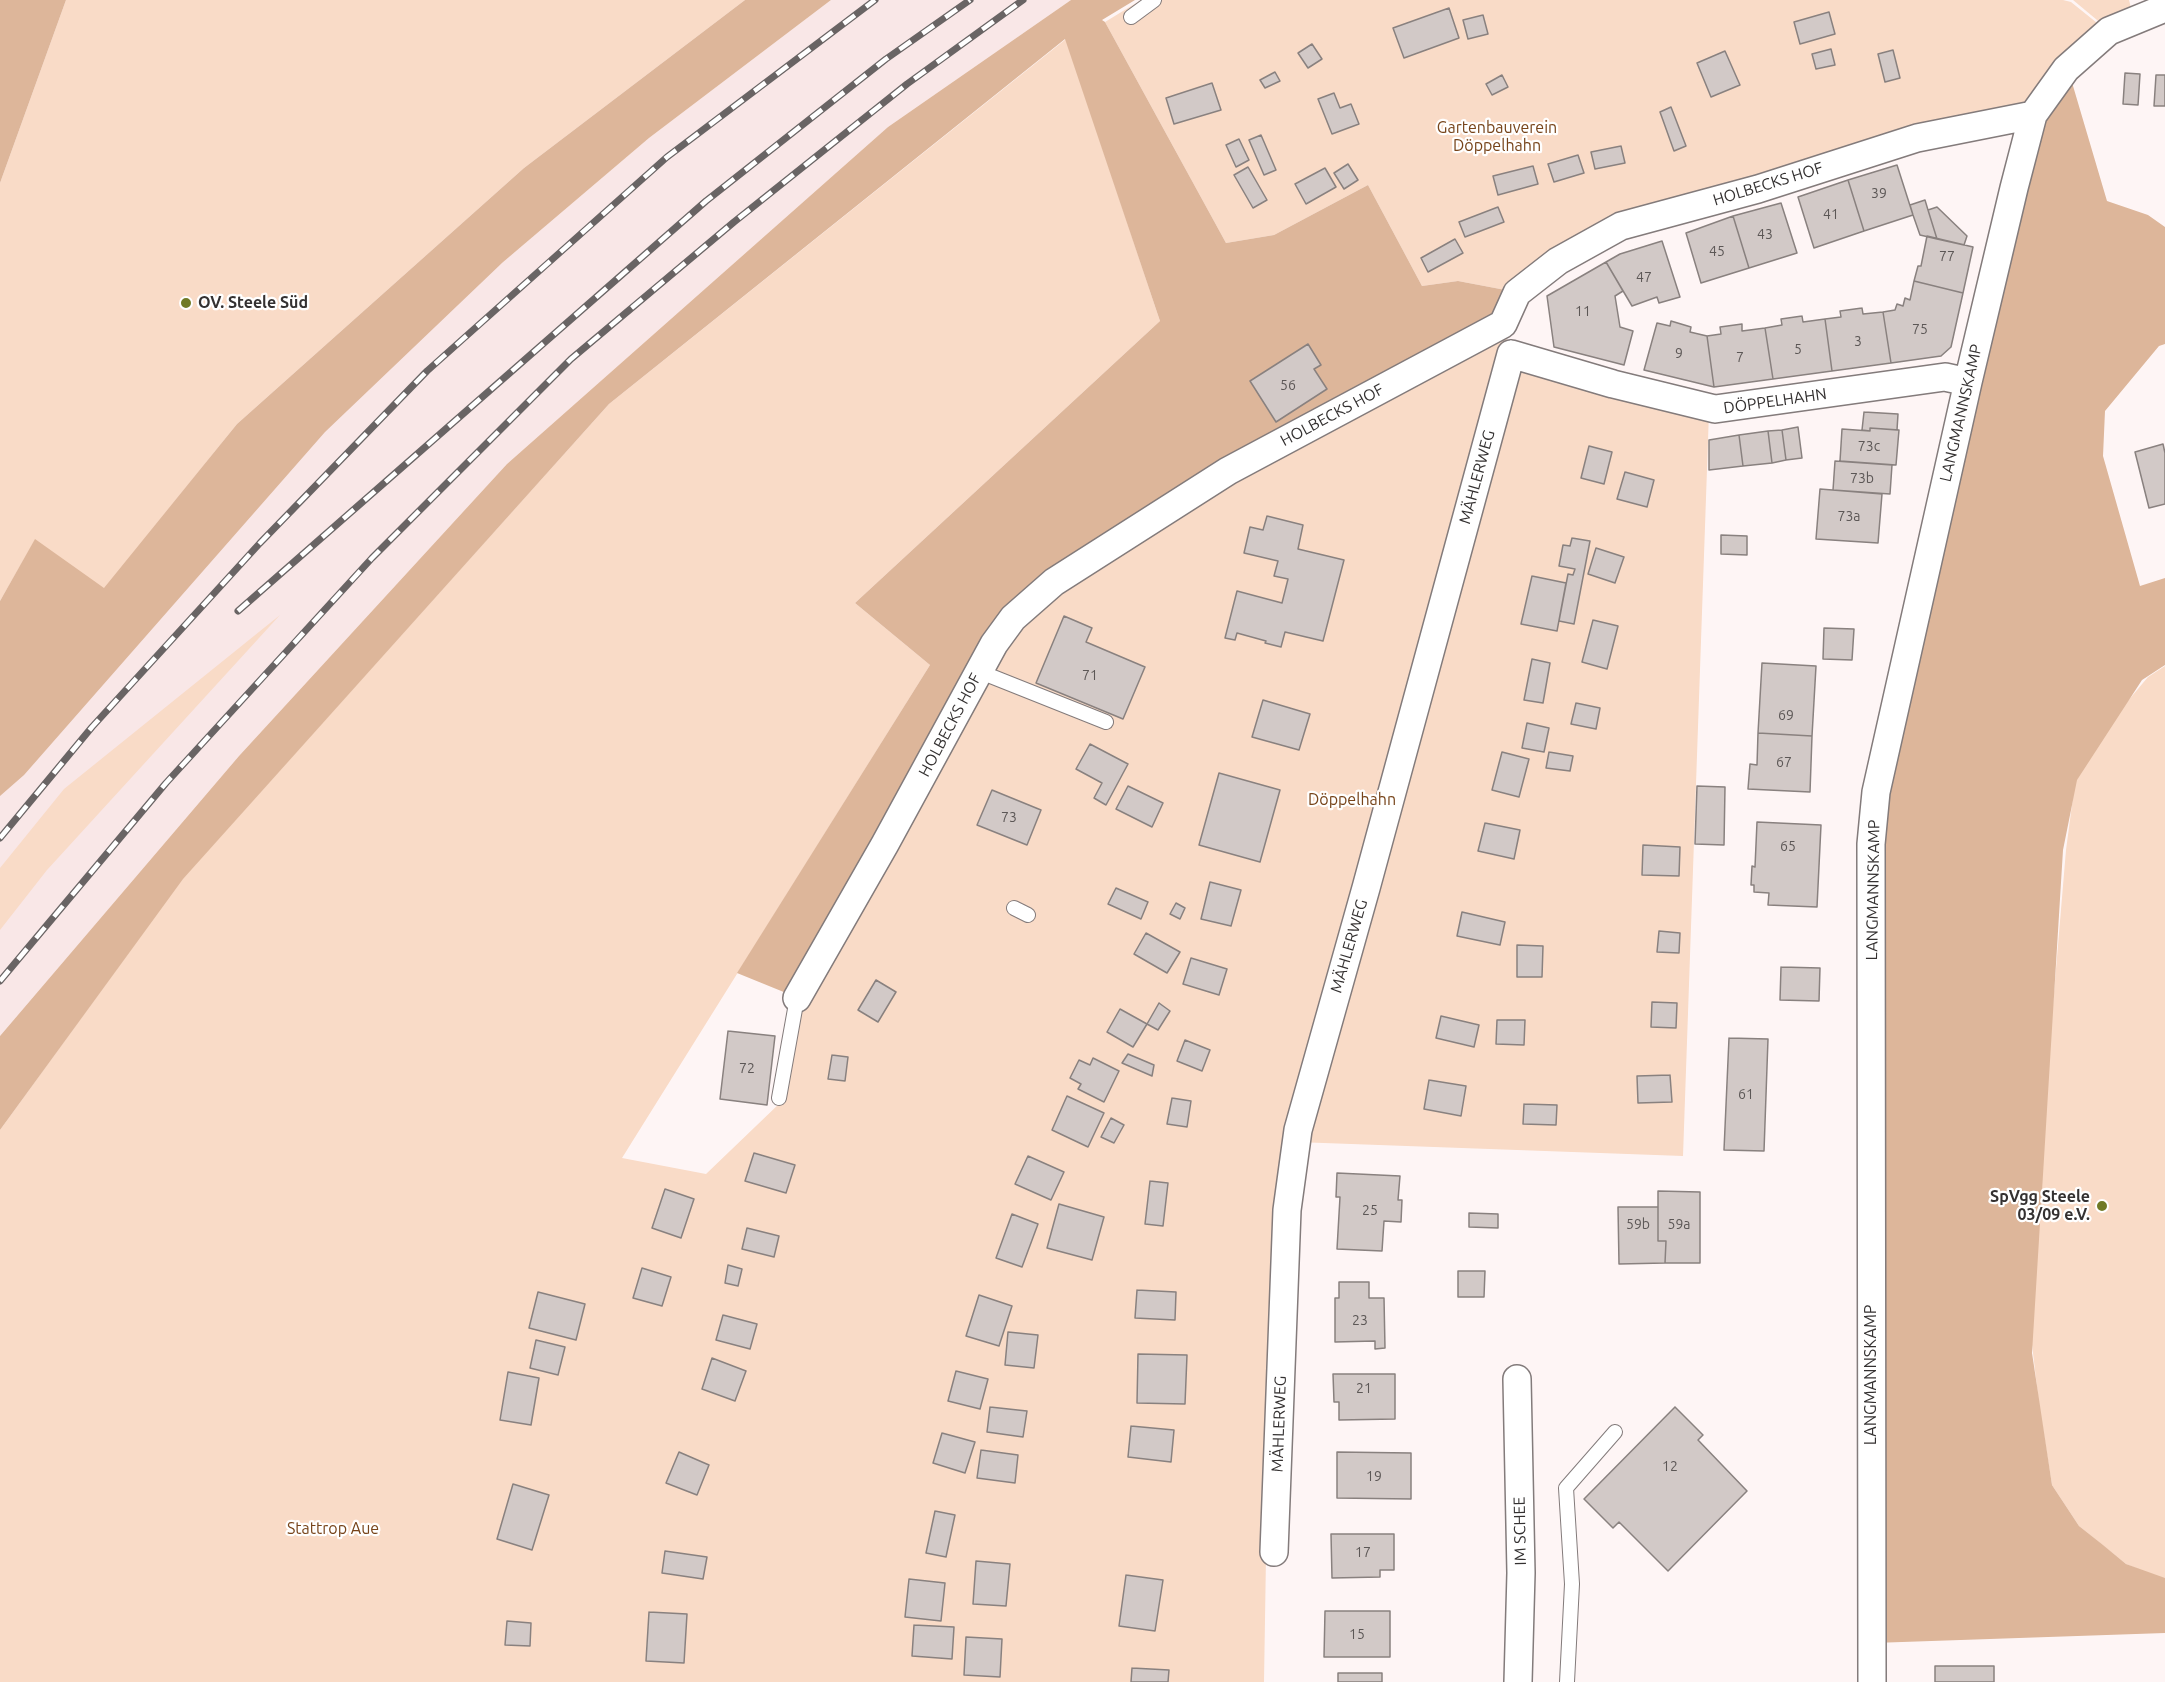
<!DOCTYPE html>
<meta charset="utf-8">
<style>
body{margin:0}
canvas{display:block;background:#fef5f5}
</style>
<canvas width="2165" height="1682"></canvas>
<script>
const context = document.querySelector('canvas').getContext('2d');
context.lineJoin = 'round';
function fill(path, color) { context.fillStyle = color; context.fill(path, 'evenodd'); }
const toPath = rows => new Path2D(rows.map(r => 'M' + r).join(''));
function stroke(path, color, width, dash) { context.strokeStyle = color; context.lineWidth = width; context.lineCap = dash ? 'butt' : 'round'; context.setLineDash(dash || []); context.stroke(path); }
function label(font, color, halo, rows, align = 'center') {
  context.font = font + ' Ubuntu,sans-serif'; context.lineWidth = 4.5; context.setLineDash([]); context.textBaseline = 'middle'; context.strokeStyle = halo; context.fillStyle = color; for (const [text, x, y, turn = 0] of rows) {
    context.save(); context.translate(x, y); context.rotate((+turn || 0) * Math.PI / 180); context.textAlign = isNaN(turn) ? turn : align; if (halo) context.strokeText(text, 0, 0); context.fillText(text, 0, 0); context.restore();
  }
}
const built = toPath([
 [831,0,1071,0,888,127,507,464,239,756,0,1036,0,601,502,263,649,138]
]);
const green = toPath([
 [66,0,745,0,524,168,237,424,104,589,35,540,0,601,0,183],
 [1141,0,2063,0,2071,2,2107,31,2033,114,1621,226,1516,292,1458,281,1422,286,1368,185,1274,235,1226,243,1105,22],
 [2073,0,2129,0,2134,20,2109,30],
 [1066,39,1160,321,855,603,930,665,622,1158,706,1174,781,1102,797,1000,979,671,1054,583,1503,324,1511,355,1709,412,1683,1156,1296,1142,1266,1557,1264,1682,0,1682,0,1130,182,879,609,404],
 [280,615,47,870,0,930,0,868,64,789],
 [2165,666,2165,1580,2126,1564,2079,1526,2052,1485,2039,1404,2031,1336,2047,1076,2066,850,2075,782,2111,721,2148,677]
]);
const forest = toPath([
 [0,0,66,0,0,183],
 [745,0,831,0,649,138,502,263,325,432,24,775,0,796,0,601,35,539,104,588,237,424,524,168],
 [1071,0,1135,0,1102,20,1105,22,1226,243,1274,235,1368,185,1422,286,1458,281,1516,292,1503,323,1031,598,796,997,737,973,930,665,855,603,1160,321,1065,39,609,404,183,879,0,1130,0,1036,239,756,507,464,888,127],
 [2068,69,2107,201,2148,215,2165,227,2165,344,2159,346,2105,411,2103,456,2140,586,2165,578,2165,665,2142,680,2077,780,2063,850,2032,1353,2052,1485,2079,1526,2103,1545,2126,1564,2165,1578,2165,1633,1873,1643,1870,841,2016,186]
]);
const building = toPath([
 [1449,8,1459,38,1404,58,1393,28,1449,8],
 [1829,12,1835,34,1800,44,1794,22,1829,12],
 [1483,15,1488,34,1468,39,1463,20,1483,15],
 [1312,44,1322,59,1308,68,1298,53,1312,44],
 [1831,49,1835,65,1816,69,1812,54,1831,49],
 [1893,50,1900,78,1885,82,1878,54,1893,50],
 [1725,51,1740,85,1711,97,1697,63,1725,51],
 [1275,72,1280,81,1265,88,1260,80,1275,72],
 [2125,73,2140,74,2138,105,2123,104,2125,73],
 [1502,75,1508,87,1492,95,1486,84,1502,75],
 [2156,75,2165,75,2165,106,2154,106,2156,75],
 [1212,83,1221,110,1174,124,1166,98,1212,83],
 [1334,93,1340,108,1351,104,1359,124,1332,134,1318,99,1334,93],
 [1671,107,1686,146,1674,151,1660,112,1671,107],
 [1261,135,1276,170,1264,175,1249,140,1261,135],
 [1239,139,1249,160,1236,167,1226,145,1239,139],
 [1621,146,1625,163,1595,169,1591,152,1621,146],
 [1578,155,1584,173,1554,182,1548,164,1578,155],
 [1348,164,1358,180,1344,189,1334,173,1348,164],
 [1897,165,1913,215,1864,231,1848,180,1897,165],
 [1533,166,1538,184,1498,195,1493,176,1533,166],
 [1248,167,1267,200,1253,208,1234,175,1248,167],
 [1325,168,1336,187,1306,204,1295,184,1325,168],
 [1848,180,1864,231,1814,248,1798,197,1848,180],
 [1925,200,1928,210,1937,239,1920,235,1913,215,1910,205,1925,200],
 [1781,203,1797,253,1749,268,1733,216,1781,203],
 [1498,207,1504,222,1465,237,1459,222,1498,207],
 [1937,207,1967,236,1964,245,1937,239,1928,210,1937,207],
 [1733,216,1749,268,1701,283,1686,233,1733,216],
 [1927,236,1973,247,1963,293,1914,281,1918,266,1921,266,1927,236],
 [1455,239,1463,253,1428,272,1421,258,1455,239],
 [1662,241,1680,297,1659,303,1657,297,1632,306,1606,262,1620,254,1662,241],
 [1606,262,1623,291,1615,296,1620,327,1633,331,1624,365,1554,347,1547,296,1606,262],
 [1914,281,1963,293,1951,347,1941,356,1891,363,1883,312,1895,310,1897,304,1903,306,1905,298,1910,300,1914,281],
 [1862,308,1863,314,1883,312,1891,363,1832,371,1825,319,1841,317,1840,311,1862,308],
 [1802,316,1803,322,1825,319,1832,371,1773,379,1765,328,1782,325,1781,319,1802,316],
 [1671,321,1691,327,1690,332,1707,336,1714,387,1644,370,1657,323,1670,326,1671,321],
 [1742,324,1742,331,1765,328,1773,379,1714,387,1707,336,1721,334,1720,327,1742,324],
 [1308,344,1321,365,1314,369,1327,389,1276,422,1250,381,1308,344],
 [1864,412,1898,414,1897,430,1870,428,1870,431,1862,430,1864,412],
 [1798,427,1802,458,1786,460,1782,430,1798,427],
 [1870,428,1899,430,1896,465,1840,461,1842,429,1870,431,1870,428],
 [1782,430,1786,460,1772,463,1768,431,1782,430],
 [1768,431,1772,463,1743,466,1739,435,1768,431],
 [1739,435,1743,466,1709,470,1709,440,1739,435],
 [2163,444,2165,453,2165,504,2149,508,2135,452,2163,444],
 [1589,446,1612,452,1604,484,1581,478,1589,446],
 [1835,461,1892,465,1890,494,1833,490,1835,461],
 [1625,472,1654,480,1647,507,1617,499,1625,472],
 [1820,489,1882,494,1878,543,1816,539,1820,489],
 [1267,516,1303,525,1298,549,1344,560,1323,641,1285,632,1281,647,1265,643,1266,641,1237,633,1235,640,1225,638,1237,591,1282,603,1288,579,1274,576,1278,561,1244,553,1250,527,1263,530,1267,516],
 [1721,535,1747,536,1747,555,1721,554,1721,535],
 [1572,538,1590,541,1574,624,1559,621,1568,574,1573,575,1575,569,1559,566,1563,545,1570,546,1572,538],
 [1596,548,1624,557,1615,583,1588,574,1596,548],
 [1532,576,1566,583,1557,631,1521,624,1532,576],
 [1064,616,1092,628,1086,642,1145,667,1123,719,1036,683,1064,616],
 [1593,620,1618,626,1607,669,1582,662,1593,620],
 [1824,628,1854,629,1852,660,1823,659,1824,628],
 [1532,659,1550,663,1543,703,1524,700,1532,659],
 [1762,663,1816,666,1812,736,1758,733,1762,663],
 [1263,700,1310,714,1299,750,1252,737,1263,700],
 [1576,703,1600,708,1596,729,1571,724,1576,703],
 [1527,723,1549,728,1544,752,1522,748,1527,723],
 [1758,733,1812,736,1810,792,1748,789,1750,764,1757,765,1758,733],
 [1090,744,1128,764,1106,805,1094,798,1102,783,1076,769,1090,744],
 [1502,752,1529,759,1519,797,1492,790,1502,752],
 [1549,752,1573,756,1570,771,1546,768,1549,752],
 [1219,773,1280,790,1260,862,1199,845,1219,773],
 [1128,786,1163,803,1152,827,1116,809,1128,786],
 [1697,786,1725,787,1724,845,1695,844,1697,786],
 [992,790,1041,810,1027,845,977,825,992,790],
 [1757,822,1821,825,1817,907,1768,905,1769,893,1754,892,1754,885,1751,885,1752,866,1755,867,1757,822],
 [1485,823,1520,830,1514,859,1478,851,1485,823],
 [1643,845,1680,847,1679,876,1642,875,1643,845],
 [1210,882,1241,890,1231,926,1201,919,1210,882],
 [1116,888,1148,902,1141,919,1108,904,1116,888],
 [1176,903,1185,908,1180,919,1170,914,1176,903],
 [1462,912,1505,922,1500,945,1457,936,1462,912],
 [1659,931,1680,933,1679,953,1657,952,1659,931],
 [1146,933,1180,952,1167,973,1134,954,1146,933],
 [1517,945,1543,946,1542,977,1517,977,1517,945],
 [1191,958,1227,969,1219,995,1183,984,1191,958],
 [1781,967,1820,968,1819,1001,1780,1000,1781,967],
 [876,980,896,992,878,1022,858,1010,876,980],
 [1652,1002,1677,1003,1676,1028,1651,1027,1652,1002],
 [1159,1003,1170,1011,1158,1030,1147,1024,1159,1003],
 [1120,1009,1147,1024,1133,1047,1107,1032,1120,1009],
 [1441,1016,1479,1025,1474,1047,1436,1038,1441,1016],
 [1497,1020,1525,1020,1524,1045,1496,1044,1497,1020],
 [728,1031,775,1036,767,1105,720,1099,728,1031],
 [1729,1038,1768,1039,1764,1151,1724,1150,1729,1038],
 [1185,1040,1210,1050,1202,1071,1177,1061,1185,1040],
 [1128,1054,1154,1065,1152,1076,1122,1063,1128,1054],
 [832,1055,848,1057,845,1081,828,1079,832,1055],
 [1093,1058,1119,1071,1104,1102,1078,1089,1081,1084,1070,1078,1079,1060,1090,1065,1093,1058],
 [1670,1075,1672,1102,1638,1103,1637,1076,1670,1075],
 [1429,1080,1466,1086,1461,1116,1424,1109,1429,1080],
 [1067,1096,1104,1113,1088,1147,1052,1130,1067,1096],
 [1172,1098,1191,1101,1187,1127,1167,1124,1172,1098],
 [1524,1104,1557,1105,1556,1125,1523,1124,1524,1104],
 [1111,1118,1124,1125,1114,1143,1101,1137,1111,1118],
 [754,1153,795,1165,786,1193,745,1181,754,1153],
 [1028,1156,1064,1172,1051,1200,1015,1184,1028,1156],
 [1337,1173,1400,1176,1398,1200,1402,1200,1401,1222,1384,1221,1382,1251,1337,1249,1340,1197,1336,1197,1337,1173],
 [1150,1181,1168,1183,1163,1226,1145,1224,1150,1181],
 [665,1189,694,1199,681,1238,652,1228,665,1189],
 [1658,1191,1700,1192,1700,1263,1665,1263,1666,1241,1658,1241,1658,1191],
 [1059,1204,1104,1217,1092,1260,1047,1248,1059,1204],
 [1618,1207,1658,1207,1658,1241,1666,1241,1665,1263,1619,1264,1618,1207],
 [1469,1213,1498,1214,1498,1228,1469,1227,1469,1213],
 [1012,1214,1038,1224,1022,1267,996,1258,1012,1214],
 [747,1228,779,1236,774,1257,742,1249,747,1228],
 [728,1265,742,1269,738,1286,725,1283,728,1265],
 [642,1268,671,1277,662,1306,633,1298,642,1268],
 [1458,1271,1485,1271,1484,1297,1458,1297,1458,1271],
 [1339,1282,1369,1282,1369,1298,1384,1298,1385,1348,1375,1349,1375,1341,1335,1342,1335,1298,1339,1298,1339,1282],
 [1137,1290,1176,1292,1175,1320,1135,1318,1137,1290],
 [538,1292,585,1304,576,1340,529,1328,538,1292],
 [979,1295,1012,1306,999,1346,966,1336,979,1295],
 [723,1315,757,1324,750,1349,716,1340,723,1315],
 [1008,1332,1038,1335,1034,1368,1005,1365,1008,1332],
 [536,1340,565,1347,558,1375,530,1368,536,1340],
 [1138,1354,1187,1355,1185,1404,1137,1403,1138,1354],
 [712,1358,746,1371,735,1401,702,1389,712,1358],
 [956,1371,988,1379,980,1409,948,1401,956,1371],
 [508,1372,539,1378,531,1425,500,1420,508,1372],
 [1333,1374,1395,1374,1395,1419,1339,1420,1339,1402,1334,1402,1333,1374],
 [990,1407,1027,1411,1023,1437,987,1432,990,1407],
 [1675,1407,1703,1435,1698,1440,1747,1491,1668,1571,1619,1522,1613,1528,1584,1499,1675,1407],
 [1131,1426,1174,1430,1171,1462,1128,1457,1131,1426],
 [942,1433,975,1442,965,1473,933,1463,942,1433],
 [981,1450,1018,1455,1015,1483,977,1478,981,1450],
 [679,1452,709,1465,697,1495,666,1483,679,1452],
 [1337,1452,1411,1453,1411,1499,1337,1498,1337,1452],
 [513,1484,549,1495,532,1550,497,1539,513,1484],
 [935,1511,955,1515,946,1557,926,1553,935,1511],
 [1331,1534,1394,1534,1394,1570,1380,1570,1380,1577,1332,1578,1331,1534],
 [665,1551,707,1557,703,1579,662,1573,665,1551],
 [976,1561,1010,1564,1006,1606,973,1604,976,1561],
 [1126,1575,1163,1580,1155,1631,1119,1626,1126,1575],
 [909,1579,945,1583,941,1621,905,1617,909,1579],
 [1325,1611,1390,1611,1390,1657,1324,1657,1325,1611],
 [649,1612,687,1614,684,1663,646,1661,649,1612],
 [507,1621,531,1623,530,1646,505,1645,507,1621],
 [914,1625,954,1627,952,1659,912,1656,914,1625],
 [966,1637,1002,1639,1000,1677,964,1675,966,1637],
 [1935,1666,1994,1666,1994,1682,1935,1682,1935,1666],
 [1132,1668,1169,1670,1168,1682,1131,1682,1132,1668],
 [1338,1673,1382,1673,1382,1682,1338,1682,1338,1673]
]);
const lane = toPath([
 [1131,17,1154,0],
 [978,671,1106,722],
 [1014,908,1028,915],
 [779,1098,797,998],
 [1567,1682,1572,1584,1566,1488,1615,1432]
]);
const street = toPath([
 [1511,354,1613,384,1715,409,1945,377,1968,382],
 [797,998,885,844,994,644,1013,618,1054,582,1228,471,1503,324,1517,293,1558,261,1621,226,1758,189,1917,138,2033,115],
 [1517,1379,1521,1573,1518,1682],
 [1274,1552,1287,1210,1298,1130,1366,888,1511,354],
 [1872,1682,1871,844,1876,792,1968,382,2014,188,2033,115,2066,69,2109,31,2165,8]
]);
const rail = toPath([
 [238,611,706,201,886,59,970,0],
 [0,838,92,727,260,543,427,371,667,157,875,0],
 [0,981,166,783,372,558,571,359,734,222,907,84,1023,0]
]);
const markers = [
 [186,303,6,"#707a26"],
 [2102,1206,6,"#707a26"]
];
const numberNames = [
 ["39",1879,193],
 ["41",1831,214],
 ["43",1765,234],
 ["45",1717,251],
 ["77",1947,256],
 ["47",1644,277],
 ["11",1583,311],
 ["75",1920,329],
 ["3",1858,341],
 ["5",1798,349],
 ["9",1679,353],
 ["7",1740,357],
 ["56",1288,385],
 ["73c",1869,446],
 ["73b",1862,478],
 ["73a",1849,516],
 ["71",1090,675],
 ["69",1786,715],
 ["67",1784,762],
 ["73",1009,817],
 ["65",1788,846],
 ["72",747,1068],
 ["61",1746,1094],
 ["25",1370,1210],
 ["59b",1638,1224],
 ["59a",1679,1224],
 ["23",1360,1320],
 ["21",1364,1388],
 ["12",1670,1466],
 ["19",1374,1476],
 ["17",1363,1552],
 ["15",1357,1634]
];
const parkNames = [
 ["Gartenbauverein",1497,128],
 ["Döppelhahn",1497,146],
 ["Döppelhahn",1352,800],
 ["Stattrop Aue",333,1529]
];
const streetNames = [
 ["HOLBECKS HOF",1768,184,-17],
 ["DÖPPELHAHN",1775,401,-8],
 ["LANGMANNSKAMP",1961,413,-77],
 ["HOLBECKS HOF",1332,415,-28],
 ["MÄHLERWEG",1477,477,-75],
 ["HOLBECKS HOF",950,725,-62],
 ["LANGMANNSKAMP",1873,890,-89],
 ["MÄHLERWEG",1349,946,-74],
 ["LANGMANNSKAMP",1871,1375,-90],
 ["MÄHLERWEG",1279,1424,-88],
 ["IM SCHEE",1520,1531,-91]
];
const poiNames = [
 ["OV. Steele Süd",198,303],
 ["SpVgg Steele",2090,1197,"right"],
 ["03/09 e.V.",2090,1215,"right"]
];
fill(built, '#f9e7e7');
fill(green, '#f9dbc7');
fill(forest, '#ddb69a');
fill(building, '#d2c9c7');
stroke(building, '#89817f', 1.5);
stroke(lane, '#837b7b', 16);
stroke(street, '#837b7b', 30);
stroke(lane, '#fff', 14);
stroke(street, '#fff', 27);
stroke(rail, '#696464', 7);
stroke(rail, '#fff', 4.5, [14]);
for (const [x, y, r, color] of markers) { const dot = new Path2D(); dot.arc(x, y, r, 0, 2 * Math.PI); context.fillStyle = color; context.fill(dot); stroke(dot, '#fff', 2); }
label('14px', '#5c5756', null, numberNames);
label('16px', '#77441a', '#fff', parkNames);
label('16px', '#343131', '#fff', streetNames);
label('bold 16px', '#343131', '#fff', poiNames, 'left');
</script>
